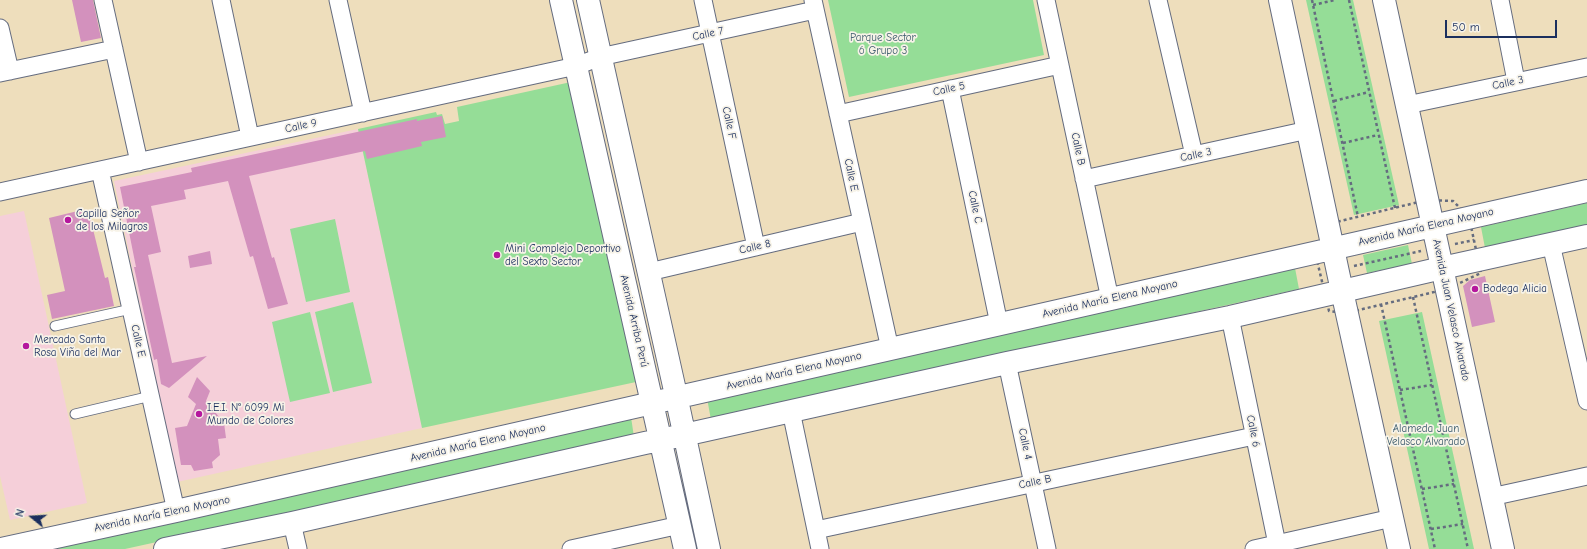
<!DOCTYPE html>
<meta charset="utf-8">
<style>
body{margin:0}
#map{position:relative;width:1587px;height:549px;overflow:hidden;background:#eedebc;font-family:"Comic Neue",sans-serif}
canvas{display:block}
.north{position:absolute;left:12px;top:497px;width:40px;height:40px;-webkit-text-stroke:3px #f7f3e8;paint-order:stroke;rotate:288deg;font-size:11px;font-weight:700;line-height:16px;text-align:center;color:#1b2f5e}
.north::after{content:'';display:block;margin:auto;width:14px;height:18px;background:#1b2f5e;clip-path:polygon(50% 0,100% 100%,50% 72%,0 100%)}
.scale{position:absolute;left:1445px;top:20px;width:112px;height:18px;box-sizing:border-box;border:2px solid #1b2f5e;border-top:0;padding-left:5px;font-size:12px;line-height:14px;white-space:nowrap;color:#1b2f5e;-webkit-text-stroke:3px #f7f3e8;paint-order:stroke}
</style>
<div id="map">
<canvas width="1587" height="549"></canvas>
<div class="north">N</div>
<div class="scale">50 m</div>
</div>
<script>
const context = document.querySelector('canvas').getContext('2d');
context.lineJoin = 'round';
function fill(path, color) { context.fillStyle = color; context.fill(path, 'evenodd'); }
const toPath = rows => new Path2D(rows.map(r => 'M' + r).join(''));
function stroke(path, color, width, dash) { context.strokeStyle = color; context.lineWidth = width; context.lineCap = dash ? 'butt' : 'round'; context.setLineDash(dash || []); context.stroke(path); }
function label(font, color, halo, rows, align = 'center') {
  context.font = font + ' "Comic Neue",sans-serif'; context.lineWidth = 3.5; context.setLineDash([]); context.textBaseline = 'middle'; context.strokeStyle = halo; context.fillStyle = color; for (const [text, x, y, turn = 0] of rows) {
    context.save(); context.translate(x, y); context.rotate((+turn || 0) * Math.PI / 180); context.textAlign = isNaN(turn) ? turn : align; if (halo) context.strokeText(text, 0, 0); context.fillText(text, 0, 0); context.restore();
  }
}
const built = toPath([
 [358,129,422,428,177,482,114,181],
 [24,211,87,503,10,520,0,476,0,216]
]);
const green = toPath([
 [828,0,1033,0,1044,55,849,97],
 [1306,0,1353,0,1399,205,1354,215],
 [571,82,636,382,422,428,358,129,436,112,437,115,442,114,445,124,459,121,457,107],
 [1587,203,1587,225,1485,248,1481,227],
 [335,219,350,292,306,302,290,229],
 [1408,245,1412,264,1367,273,1363,255],
 [1295,268,1299,289,711,420,707,398],
 [353,302,372,383,333,392,315,312],
 [310,312,330,393,290,402,272,322],
 [1422,312,1474,549,1429,549,1379,321],
 [631,417,634,437,125,549,43,549]
]);
const building = toPath([
 [72,0,93,0,101,38,81,42],
 [442,116,446,137,421,142,422,146,367,159,365,151,249,176,272,258,274,257,288,304,268,309,253,256,250,257,228,181,184,190,186,199,151,206,161,252,148,255,172,363,207,356,169,388,161,384,157,359,154,360,134,267,136,267,120,187,192,172,191,168,417,119,417,121],
 [82,210,91,221,105,278,108,277,114,306,52,319,47,295,65,291,49,218],
 [210,251,212,264,190,268,188,256],
 [1485,276,1495,322,1472,327,1463,286,1470,280],
 [197,377,210,391,206,401,224,423,226,438,218,439,220,455,212,462,213,468,194,471,191,465,181,465,175,428,187,426,196,404,188,397]
]);
const path = toPath([
 [1312,0,1358,217],
 [1349,0,1395,208],
 [1313,5,1335,0],
 [1334,101,1369,92],
 [1343,143,1378,135],
 [1427,200,1453,201,1469,217,1481,273,1447,289,1346,313,1329,311,1315,252,1328,224,1427,200],
 [1455,244,1474,240],
 [1354,266,1421,251],
 [1413,297,1468,549],
 [1381,304,1435,549],
 [1400,390,1432,385],
 [1422,489,1454,484],
 [1431,529,1463,524]
]);
const service = toPath([
 [55,326,131,309],
 [75,414,151,396]
]);
const minor = toPath([
 [103,0,139,162],
 [221,0,250,137],
 [338,0,363,113],
 [703,0,756,247],
 [813,0,890,349],
 [1046,0,1110,299],
 [1158,0,1194,155],
 [1500,0,1516,81],
 [0,28,10,71],
 [0,73,114,49],
 [950,89,999,324],
 [1407,105,1587,67],
 [838,114,1060,65],
 [100,170,176,511],
 [1084,179,1308,130],
 [0,192,576,66,600,57,815,10],
 [1551,244,1587,401],
 [649,272,862,222],
 [1230,317,1277,544],
 [1007,363,1047,549],
 [791,411,820,549],
 [1491,497,1587,476],
 [292,523,298,549],
 [816,530,1254,436],
 [571,549,680,525],
 [1254,549,1392,518]
]);
const tertiary = toPath([
 [561,0,685,549],
 [588,0,674,386,709,549],
 [1280,0,1342,291,1399,549],
 [1384,0,1503,549],
 [1,549,176,511,1587,191],
 [165,549,292,523,645,443,684,435,1007,363,1230,317,1442,268,1587,236]
]);
const markers = [
 [68,220,4,"#b5179e"],
 [497,255,4,"#b5179e"],
 [1475,289,4,"#b5179e"],
 [26,346,4,"#b5179e"],
 [199,414,4,"#b5179e"]
];
const streetNames = [
 ["Calle 7",708,34,-12],
 ["Calle 3",1508,83,-12],
 ["Calle 5",949,89,-12],
 ["Calle F",729,123,78],
 ["Calle 9",301,126,-12],
 ["Calle B",1078,149,78],
 ["Calle 3",1196,155,-12],
 ["Calle E",851,175,78],
 ["Calle C",975,207,78],
 ["Avenida María Elena Moyano",1426,227,-13],
 ["Calle 8",755,247,-13],
 ["Avenida María Elena Moyano",1110,299,-13],
 ["Avenida Juan Velasco Alvarado",1451,310,78],
 ["Avenida Arriba Perú",634,321,77],
 ["Calle E",138,341,77],
 ["Avenida María Elena Moyano",794,371,-13],
 ["Calle 6",1253,431,79],
 ["Avenida María Elena Moyano",478,443,-13],
 ["Calle 4",1025,444,78],
 ["Calle B",1035,482,-12],
 ["Avenida María Elena Moyano",162,514,-12]
];
const parkNames = [
 ["Parque Sector",883,38],
 ["6 Grupo 3",883,51],
 ["Alameda Juan",1426,429],
 ["Velasco Alvarado",1426,442]
];
const poiNames = [
 ["Capilla Señor",76,214],
 ["de los Milagros",76,227],
 ["Mini Complejo Deportivo",505,249],
 ["del Sexto Sector",505,262],
 ["Bodega Alicia",1483,289],
 ["Mercado Santa",34,340],
 ["Rosa Viña del Mar",34,353],
 ["I.E.I. N° 6099 Mi",207,408],
 ["Mundo de Colores",207,421]
];
fill(built, '#f5cfd9');
fill(green, '#95dd97');
fill(building, '#d391bd');
stroke(service, '#656c7f', 11);
stroke(minor, '#656c7f', 19);
stroke(tertiary, '#656c7f', 24);
stroke(path, '#656c7f', 2.5, [3, 3]);
stroke(service, '#fff', 9);
stroke(minor, '#fff', 17);
stroke(tertiary, '#fff', 22);
for (const [x, y, r, color] of markers) { const dot = new Path2D(); dot.arc(x, y, r, 0, 2 * Math.PI); context.fillStyle = color; context.fill(dot); stroke(dot, '#f7f3e8', 1.5); }
label('11px', '#1b2f5e', '#f7f3e8', streetNames);
label('11px', '#3a5a6c', '#f7f3e8', parkNames);
label('11px', '#1b2f5e', '#f7f3e8', poiNames, 'left');
</script>
